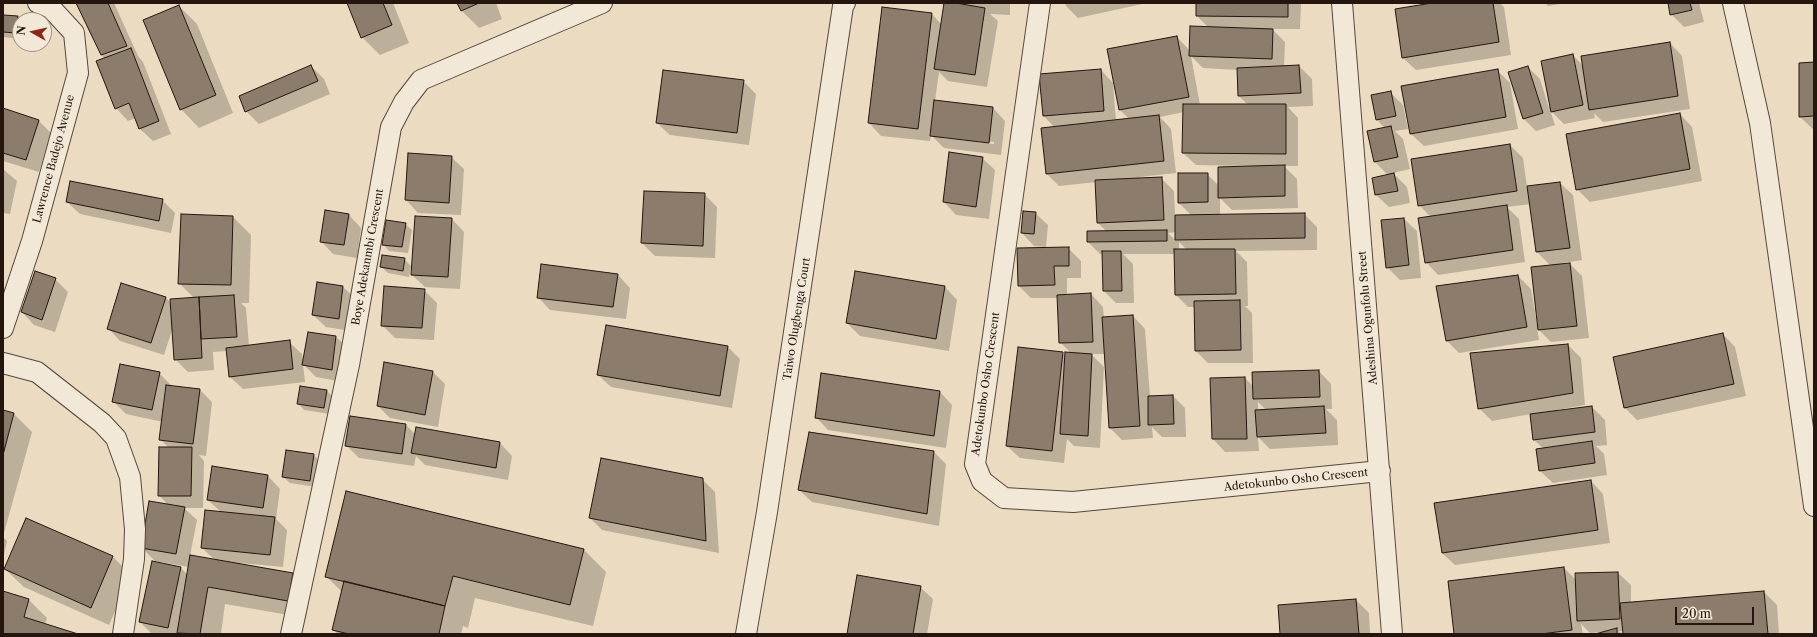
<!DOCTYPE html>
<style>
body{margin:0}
#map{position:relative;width:1817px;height:637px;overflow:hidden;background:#ebdcc1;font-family:"Libre Caslon Text",serif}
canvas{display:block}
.frame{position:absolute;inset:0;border:4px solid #25150f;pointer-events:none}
.north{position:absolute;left:12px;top:12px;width:40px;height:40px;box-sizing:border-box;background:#f2e8d7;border:1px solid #a09487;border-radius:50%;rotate:278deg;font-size:11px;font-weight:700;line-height:16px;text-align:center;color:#25150f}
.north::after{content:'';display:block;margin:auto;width:14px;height:18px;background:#8f2418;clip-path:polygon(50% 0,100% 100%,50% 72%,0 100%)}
.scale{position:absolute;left:1675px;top:607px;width:79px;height:18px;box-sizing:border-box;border:2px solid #25150f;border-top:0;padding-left:5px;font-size:12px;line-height:14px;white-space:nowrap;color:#25150f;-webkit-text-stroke:3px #f2e8d7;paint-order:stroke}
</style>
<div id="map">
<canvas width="1817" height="637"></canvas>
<div class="frame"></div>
<div class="north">N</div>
<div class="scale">20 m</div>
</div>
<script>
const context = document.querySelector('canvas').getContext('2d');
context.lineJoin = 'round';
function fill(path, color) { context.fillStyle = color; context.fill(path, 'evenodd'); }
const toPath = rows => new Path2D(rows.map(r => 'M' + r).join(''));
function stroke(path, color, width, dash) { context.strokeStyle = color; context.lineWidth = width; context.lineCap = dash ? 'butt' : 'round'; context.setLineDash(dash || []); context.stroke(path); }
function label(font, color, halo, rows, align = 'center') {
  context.font = font + ' "Libre Caslon Text",serif'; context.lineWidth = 4; context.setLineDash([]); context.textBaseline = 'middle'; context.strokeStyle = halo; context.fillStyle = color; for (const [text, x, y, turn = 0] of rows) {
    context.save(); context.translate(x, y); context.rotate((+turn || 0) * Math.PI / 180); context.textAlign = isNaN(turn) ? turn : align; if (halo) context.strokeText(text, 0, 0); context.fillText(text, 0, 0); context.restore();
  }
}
const shadow = toPath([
 [77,3,114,3,138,56,143,62,171,134,153,141,140,129,136,118,128,121,116,108,105,59,101,55],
 [348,3,393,3,409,43,380,55,362,37],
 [458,3,496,3,502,19,479,28,461,10],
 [942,3,1010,3,1010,15,990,14,998,21,987,87,948,81,939,72,935,101,993,108,1005,121,1001,155,944,148,931,135,930,141,881,136,869,123,932,14,942,25,945,6],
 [944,136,994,142,994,144,944,138],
 [1065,3,1147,3,1078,18,1066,6],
 [1197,3,1301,3,1300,29,1272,29,1285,42,1284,67,1299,66,1312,79,1313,106,1288,107,1298,118,1298,166,1284,166,1297,179,1298,208,1232,210,1220,198,1220,216,1304,214,1317,227,1317,250,1236,251,1247,262,1248,306,1245,306,1252,313,1253,363,1208,363,1196,351,1195,307,1188,307,1176,295,1175,254,1123,254,1133,264,1134,303,1116,303,1104,291,1103,254,1100,254,1088,242,1107,232,1098,223,1097,182,1059,186,1047,174,1055,128,1044,116,1101,70,1113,83,1116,121,1129,119,1120,110,1108,50,1177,37,1190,51,1209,28,1197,16],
 [1191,56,1203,68,1238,70,1239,96,1248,105,1200,105],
 [1184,112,1183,153,1196,165,1249,166,1249,167,1219,186,1207,174,1179,174,1179,203,1192,216,1175,216,1174,191,1161,178,1140,179,1140,177,1176,173,1171,129,1160,117],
 [1176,232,1176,241,1168,233],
 [1179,242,1187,250,1179,250],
 [1438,3,1500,3,1504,7,1511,55,1416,70,1403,58],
 [1545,3,1566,3,1548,6],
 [1669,3,1699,3,1704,22,1684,27,1671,14],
 [179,6,197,24,233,113,199,128,181,109],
 [3,16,18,17,20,20,20,39,3,37],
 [1670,43,1682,56,1690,109,1603,122,1594,113,1595,118,1564,124,1550,110,1555,125,1536,131,1524,119,1528,67,1540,79,1549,108,1573,55,1584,67],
 [1814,63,1814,115,1811,115,1811,117,1814,117,1814,129,1813,129,1800,117],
 [311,66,324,79,330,94,259,124,246,111],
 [1497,70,1510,83,1518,129,1424,146,1411,134],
 [743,81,756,94,749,145,670,135,657,123],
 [1390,92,1403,105,1408,129,1395,131,1403,139,1410,169,1393,173,1407,187,1410,203,1389,207,1376,195,1388,175,1375,162,1368,132,1385,128,1377,120],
 [3,109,39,121,51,133,39,172,3,161],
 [1680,114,1692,127,1702,181,1590,202,1577,189],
 [1510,145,1523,158,1527,187,1560,183,1573,195,1582,260,1563,263,1563,265,1570,264,1582,276,1589,338,1551,342,1537,328,1539,340,1459,353,1447,341,1518,276,1531,289,1537,324,1538,323,1551,266,1537,252,1531,204,1507,207,1519,219,1525,262,1438,275,1426,262,1431,217,1419,205],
 [451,157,464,169,461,215,418,213,406,200],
 [982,158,995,170,989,219,956,215,944,202],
 [3,169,17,181,10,214,3,213],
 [704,194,717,207,715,258,655,256,642,243],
 [162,200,175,213,171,233,80,214,67,202],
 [1024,212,1035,213,1048,225,1046,247,1034,246,1022,233],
 [349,215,361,228,357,258,333,254,321,241],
 [233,217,251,235,249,303,241,303,246,308,249,346,289,342,302,354,303,364,308,333,336,337,349,349,344,382,316,377,303,364,305,382,243,389,230,377,227,351,213,352,214,370,188,372,175,359,173,327,164,355,120,341,108,328,122,284,166,298,172,304,194,298,179,283],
 [452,219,464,232,460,289,425,287,412,275],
 [1404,219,1417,231,1421,278,1400,280,1387,267],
 [405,224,412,230,408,253,389,251,383,244],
 [1068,248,1081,261,1081,278,1067,278,1067,295,1091,294,1103,307,1104,318,1133,316,1145,329,1150,397,1173,396,1185,408,1186,437,1162,437,1152,427,1153,438,1122,440,1110,428,1105,354,1091,354,1104,367,1100,448,1074,446,1067,439,1064,463,1020,458,1007,446,1063,353,1066,357,1071,353,1060,342,1058,298,1031,298,1019,286],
 [404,259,411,266,409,277,388,273,381,267],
 [618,275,630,288,626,319,550,310,538,297],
 [55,279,68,292,55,332,34,325,22,312],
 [318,283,343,287,356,299,351,331,326,327,313,315],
 [945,287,957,300,949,351,860,336,847,323],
 [424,290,437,303,434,340,395,338,382,325],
 [1723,334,1735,347,1746,396,1637,420,1625,408],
 [1568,345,1581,358,1585,405,1557,410,1557,412,1592,407,1605,420,1607,445,1596,446,1604,454,1607,475,1553,483,1540,471,1544,449,1534,440,1531,414,1492,421,1479,408],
 [728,347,740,359,732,408,611,387,598,375],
 [1319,371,1331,384,1332,409,1326,409,1337,420,1338,445,1270,449,1258,437,1259,451,1225,452,1213,439,1245,378,1254,387],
 [1258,402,1266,410,1258,411],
 [433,372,445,384,438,427,390,418,378,406],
 [159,373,172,386,200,390,212,402,206,456,199,455,204,461,203,508,184,508,197,520,190,556,215,560,202,548,221,512,208,500,268,476,280,489,276,519,287,530,283,567,240,563,240,565,292,573,310,592,306,618,225,604,221,634,152,634,140,622,153,562,181,568,188,575,189,567,155,561,142,548,168,505,159,495,169,448,160,439,163,422,126,414,113,401],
 [822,375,940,392,952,405,946,448,828,430,816,417],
 [327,391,333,397,330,414,304,410,298,403],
 [3,411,14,414,32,432,4,533,3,533],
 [351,417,406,425,415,434,500,443,512,456,508,480,425,465,416,456,414,466,359,458,346,445],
 [934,452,946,464,939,526,812,502,799,490],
 [314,455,320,462,316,487,290,483,283,477],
 [702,479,715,492,719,553,602,530,590,518],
 [1591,481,1603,494,1610,543,1455,565,1442,553],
 [27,519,113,557,131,575,109,625,24,587,5,569],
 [3,537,7,541,3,559],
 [583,549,606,572,593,626,475,598,468,628,463,626,461,634,338,634,333,630,342,592,326,576],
 [1564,568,1576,580,1618,573,1631,585,1631,603,1764,592,1777,605,1779,634,1624,634,1623,631,1619,631,1622,634,1599,634,1602,632,1590,633,1581,624,1583,634,1455,634],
 [920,587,933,599,927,634,848,634],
 [3,592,29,600,47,618,45,624,75,634,3,634],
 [1356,600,1369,613,1370,634,1281,634,1279,606]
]);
const building = toPath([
 [76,3,108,3,127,46,101,55,76,3],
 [347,3,383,3,392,25,361,38,347,3],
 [457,3,479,3,461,11,457,3],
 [944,3,956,3,985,8,975,75,934,69,944,3],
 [1196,3,1288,3,1288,17,1196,16,1196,3],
 [1432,3,1493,3,1499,42,1402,58,1395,9,1432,3],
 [1668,3,1690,3,1692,10,1670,15,1668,3],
 [179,5,216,95,180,110,143,20,179,5],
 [882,7,932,13,918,129,868,123,882,7],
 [3,15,18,16,16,33,3,32,3,15],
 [1190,26,1273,29,1272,59,1189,56,1190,26],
 [1177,36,1189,97,1119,110,1107,49,1177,36],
 [1670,42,1678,96,1589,110,1581,56,1670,42],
 [131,48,159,121,139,129,129,103,115,109,96,61,131,48],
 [1573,54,1583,105,1551,112,1541,61,1573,54],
 [1814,62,1814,116,1799,117,1799,63,1814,62],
 [311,65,318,81,245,112,239,96,311,65],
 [1299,65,1301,93,1238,96,1237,68,1299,65],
 [1528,66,1543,113,1523,119,1508,72,1528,66],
 [1101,69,1104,111,1043,116,1039,74,1101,69],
 [1498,69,1506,117,1410,134,1401,86,1498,69],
 [663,70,744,80,737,133,656,123,663,70],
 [1391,91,1396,116,1376,120,1371,95,1391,91],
 [934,100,993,107,989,143,930,136,934,100],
 [1183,104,1286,104,1286,154,1182,153,1183,104],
 [3,108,39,120,26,160,3,153,3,108],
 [1680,113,1690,169,1576,190,1566,134,1680,113],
 [1159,115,1164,161,1046,174,1041,128,1159,115],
 [1391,126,1398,157,1374,162,1367,131,1391,126],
 [1510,144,1517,191,1418,206,1411,159,1510,144],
 [949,152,983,157,976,207,943,202,949,152],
 [408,153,452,156,449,203,405,200,408,153],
 [1285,165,1285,196,1218,198,1218,167,1285,165],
 [1178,173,1208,173,1208,202,1178,203,1178,173],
 [1394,173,1398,191,1375,195,1372,178,1394,173],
 [1162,177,1164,220,1097,223,1095,180,1162,177],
 [70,181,163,199,159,221,66,202,70,181],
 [1560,182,1570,248,1536,252,1527,186,1560,182],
 [644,191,705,193,703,246,641,243,644,191],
 [1507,205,1513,250,1425,263,1418,218,1507,205],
 [325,210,349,214,344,245,320,242,325,210],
 [1023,211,1036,212,1034,234,1021,233,1023,211],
 [1305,213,1305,238,1175,240,1175,215,1305,213],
 [181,214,233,216,231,285,178,284,181,214],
 [415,216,452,218,448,277,411,275,415,216],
 [1404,218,1409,265,1386,268,1381,220,1404,218],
 [386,220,406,223,402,247,382,245,386,220],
 [1167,230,1167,241,1087,242,1087,231,1167,230],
 [1069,247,1069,266,1054,266,1055,285,1018,286,1017,248,1069,247],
 [1174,249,1235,249,1236,294,1175,295,1174,249],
 [1102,251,1121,251,1122,291,1103,291,1102,251],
 [382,255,405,258,403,271,380,267,382,255],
 [1570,263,1577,326,1538,330,1531,267,1570,263],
 [541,264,618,274,613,307,537,298,541,264],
 [35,271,56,278,42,320,21,312,35,271],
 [855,271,945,286,936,339,846,323,855,271],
 [1518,275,1527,327,1446,341,1436,286,1518,275],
 [317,282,343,286,339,319,312,315,317,282],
 [121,283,166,297,151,343,107,329,121,283],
 [384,286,425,289,422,328,381,326,384,286],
 [1091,293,1093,342,1059,343,1057,295,1091,293],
 [234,295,237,337,201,339,199,297,234,295],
 [199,297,202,358,174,360,170,299,199,297],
 [1240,300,1241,350,1195,351,1194,301,1240,300],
 [1133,315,1140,426,1109,428,1102,317,1133,315],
 [606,325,728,346,720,396,597,375,606,325],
 [308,332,336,336,332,370,302,365,308,332],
 [1723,333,1734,384,1624,408,1613,357,1723,333],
 [290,340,293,369,229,377,226,348,290,340],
 [1568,344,1573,393,1478,409,1470,353,1568,344],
 [1018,347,1063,352,1052,451,1006,446,1018,347],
 [1065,352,1092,354,1088,436,1060,434,1065,352],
 [384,362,433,371,425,415,377,406,384,362],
 [120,364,160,372,152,410,112,402,120,364],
 [1319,370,1320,397,1253,399,1252,372,1319,370],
 [821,373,940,391,934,436,815,418,821,373],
 [1245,377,1247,439,1212,439,1210,378,1245,377],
 [166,385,200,389,193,444,159,440,166,385],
 [300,386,327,390,324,408,297,404,300,386],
 [1173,395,1174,424,1148,425,1148,396,1173,395],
 [1324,406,1326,433,1257,437,1255,410,1324,406],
 [1592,406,1595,432,1533,440,1530,414,1592,406],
 [3,410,14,413,3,455,3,410],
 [350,416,406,424,402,454,345,446,350,416],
 [416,427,500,442,496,468,411,453,416,427],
 [809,432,934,451,927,514,798,490,809,432],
 [1592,441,1595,463,1539,471,1536,449,1592,441],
 [159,447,192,447,191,496,158,496,159,447],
 [286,450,314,454,310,481,282,477,286,450],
 [601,458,703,478,706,541,589,518,601,458],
 [212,466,268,475,263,508,207,500,212,466],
 [1591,480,1598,530,1442,553,1434,503,1591,480],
 [346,491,584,549,570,605,453,576,445,606,325,577,346,491],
 [149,501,185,507,176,554,141,548,149,501],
 [205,510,275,517,270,555,201,548,205,510],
 [26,518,113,556,91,608,4,569,26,518],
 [190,555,293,573,288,601,208,587,200,634,177,633,190,555],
 [152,561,181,567,168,628,139,622,152,561],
 [1564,567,1572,630,1541,634,1454,634,1448,581,1564,567],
 [1618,572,1620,619,1577,621,1575,573,1618,572],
 [857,575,921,586,913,634,847,634,857,575],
 [344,581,445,606,439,634,349,634,332,630,344,581],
 [3,591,29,599,24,617,78,634,3,634,3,591],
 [1764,591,1768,634,1623,634,1620,603,1764,591],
 [1356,599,1359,634,1280,634,1278,605,1356,599],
 [1617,628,1617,634,1595,634,1617,628]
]);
const minor = toPath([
 [1040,3,975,464,982,481,1004,498,1073,502,1380,471],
 [1342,3,1392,634],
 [1733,3,1760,123,1814,506],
 [3,328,32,241,78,73,74,33,51,8,38,3],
 [3,363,37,372,102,423,116,438,130,477,135,529,134,559,123,634],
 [291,634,349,365,391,127,404,102,421,80,602,3],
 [746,634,767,512,843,6,845,3]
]);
const streetNames = [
 ["Lawrence Badejo Avenue",54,159,-75],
 ["Boye Adekanmbi Crescent",368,257,-80],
 ["Adeshina Ogunfolu Street",1368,318,-95],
 ["Taiwo Olugbenga Court",797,319,-81],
 ["Adetokunbo Osho Crescent",986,384,-82],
 ["Adetokunbo Osho Crescent",1296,480,-6]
];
fill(shadow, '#0003');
fill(building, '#8c7c6c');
stroke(building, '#25150f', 1);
stroke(minor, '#56473c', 22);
stroke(minor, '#f2e8d7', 20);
label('11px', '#25150f', '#f2e8d7', streetNames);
</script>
